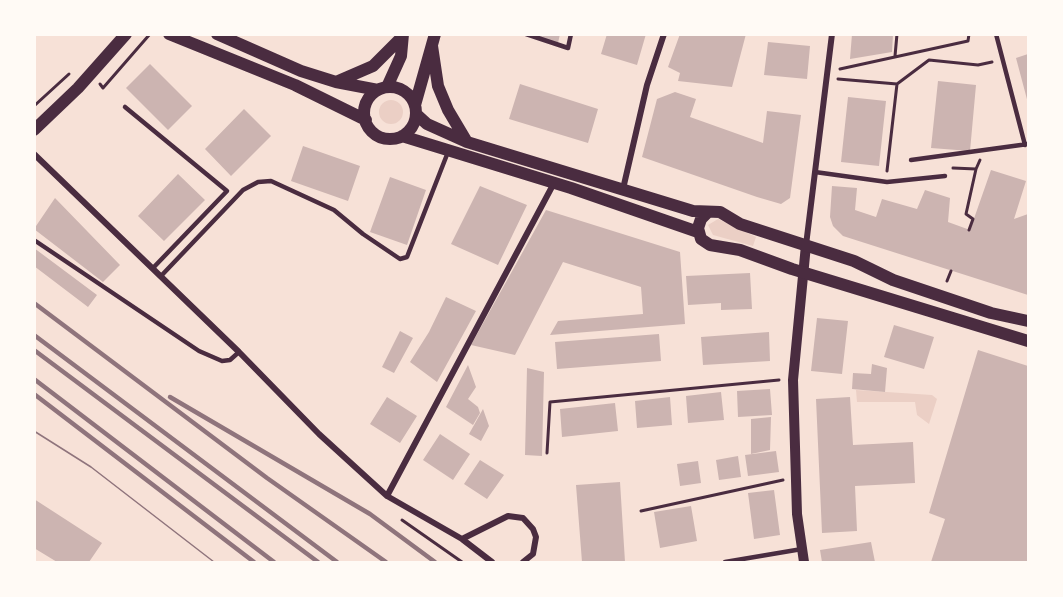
<!DOCTYPE html>
<style>
body{margin:0}
#map{position:relative;width:1063px;height:597px;overflow:hidden;background:#f7e1d7;font-family:Rubik,sans-serif}
canvas{display:block}
.frame{position:absolute;inset:0;border:36px solid #fffaf5;pointer-events:none}
</style>
<div id="map">
<canvas width="1063" height="597"></canvas>
<div class="frame"></div>
</div>
<script>
const context = document.querySelector('canvas').getContext('2d');
context.lineJoin = 'round';
function fill(path, color) { context.fillStyle = color; context.fill(path, 'evenodd'); }
const toPath = rows => new Path2D(rows.map(r => 'M' + r).join(''));
function stroke(path, color, width, dash) { context.strokeStyle = color; context.lineWidth = width; context.lineCap = dash ? 'butt' : 'round'; context.setLineDash(dash || []); context.stroke(path); }
const green = toPath([
 '379 112a12 12 0 1 1 24 0a12 12 0 1 1-24 0Z',
 [718,219,756,237,753,246,713,235,708,225],
 [856,390,932,395,937,399,929,424,917,415,915,402,857,402]
]);
const building = toPath([
 [529,34,560,34,558,43],
 [607,34,646,34,637,65,601,54],
 [680,34,746,34,732,87,678,81,680,73,668,67],
 [852,34,893,34,892,52,850,59],
 [768,42,810,46,807,79,764,75],
 [1028,54,1028,103,1016,58],
 [150,64,192,106,168,130,126,88],
 [938,81,976,85,970,151,931,148],
 [520,84,598,109,588,143,509,119],
 [675,92,696,99,690,117,763,143,767,111,801,115,790,198,781,204,757,197,642,157,657,99],
 [848,97,886,101,879,166,841,162],
 [244,109,271,136,231,176,205,149],
 [303,146,360,166,348,201,291,181],
 [991,170,1026,181,1014,219,1028,214,1028,295,843,236,833,226,830,217,832,186,857,188,855,210,876,217,882,199,917,209,925,190,950,198,948,222,970,230],
 [178,174,205,200,164,241,138,216],
 [390,177,426,190,407,245,370,232],
 [480,186,527,205,498,265,451,244],
 [55,198,120,265,103,282,34,229],
 [546,210,680,252,685,324,550,335,558,321,643,314,641,287,563,262,515,355,471,345],
 [34,248,97,295,88,307,34,266],
 [750,273,752,309,721,310,721,303,688,305,686,276],
 [446,297,476,311,437,382,410,362,429,332],
 [817,318,848,321,842,374,811,371],
 [894,325,934,337,924,369,884,357],
 [400,331,413,338,394,373,382,367],
 [769,332,770,361,703,365,701,337],
 [659,334,661,361,557,369,555,342],
 [978,350,1028,366,1028,562,931,562,945,519,929,513],
 [872,364,887,368,885,392,852,389,853,373,871,374],
 [468,365,476,387,468,399,478,407,480,413,473,425,446,407],
 [527,368,544,372,542,456,525,455],
 [770,389,772,415,738,417,737,391],
 [721,392,724,420,688,423,686,396],
 [387,397,417,416,400,443,370,424],
 [670,397,672,425,637,428,635,401],
 [850,397,853,445,913,442,915,483,855,486,857,531,822,533,816,399],
 [615,403,618,431,562,437,560,409],
 [483,409,489,426,481,441,469,434],
 [771,417,770,450,751,454,751,419],
 [440,434,470,454,453,480,423,460],
 [776,451,779,472,748,476,745,455],
 [738,456,741,477,719,480,716,460],
 [480,460,504,475,487,499,464,484],
 [698,461,701,483,680,486,677,464],
 [620,482,625,562,582,562,576,485],
 [774,490,780,535,754,539,748,493],
 [34,499,102,543,89,562,57,562,34,548],
 [691,506,697,541,660,548,654,512],
 [871,542,875,562,822,562,820,550]
]);
const path = toPath([
 [895,56,897,34],
 [840,69,968,41,969,34],
 [838,79,897,84,929,60,978,65,992,62],
 [100,84,103,88,150,34],
 [34,106,69,74],
 [953,168,976,169,980,160],
 [887,171,897,84],
 [969,230,973,219,966,214,976,169],
 [947,281,951,271],
 [547,453,550,402,779,380],
 [641,511,783,480],
 [402,520,462,562]
]);
const service = toPath([
 [526,34,568,48,571,34],
 [996,34,1025,145],
 [125,107,227,191,153,268],
 [911,160,1028,144],
 [815,172,887,182,945,176],
 [34,240,199,351,222,361,230,360,239,352],
 [161,276,243,190,258,182,271,181,334,210,363,234,400,259,407,257,448,152],
 [725,562,802,549]
]);
const minor = toPath([
 [34,154,239,352,319,434,387,496,462,539,492,562],
 [623,189,647,85,664,34],
 [806,245,832,34],
 [387,496,554,183],
 [462,539,508,516,523,518,533,529,536,537,533,554,523,562]
]);
const tertiary = toPath([
 [804,562,797,514,793,380,806,245]
]);
const secondary = toPath([
 [169,34,295,85,366,120],
 [217,34,301,71,336,82,378,90],
 [432,46,438,86,448,110,467,142],
 [336,82,373,66,402,37],
 [387,87,401,56,403,34],
 '364 113a26 26 0 1 1 52 0a26 26 0 1 1-52 0Z',
 [415,105,435,34],
 [416,114,427,124,467,142,693,211,720,212,740,224,854,261,893,280,991,313,1028,321],
 [34,130,78,88,126,34],
 [402,136,571,188,698,232],
 [707,213,701,219,698,228,701,239,710,245,740,250,792,269,1028,341]
]);
const tram = toPath([
 [34,431,91,467,214,562]
]);
const rail = toPath([
 [34,303,267,478,386,562],
 [34,335,337,562],
 [34,350,318,562],
 [34,379,274,562],
 [34,394,254,562],
 [170,397,370,514,435,562]
]);
fill(green, '#ebcfc5');
fill(building, '#ccb4b1');
stroke(path, '#4a2c40', 3);
stroke(service, '#4a2c40', 4.5);
stroke(minor, '#4a2c40', 6);
stroke(tertiary, '#4a2c40', 10);
stroke(secondary, '#4a2c40', 12);
stroke(tram, '#8f747c', 1.5);
stroke(rail, '#8f747c', 4.5);
</script>
